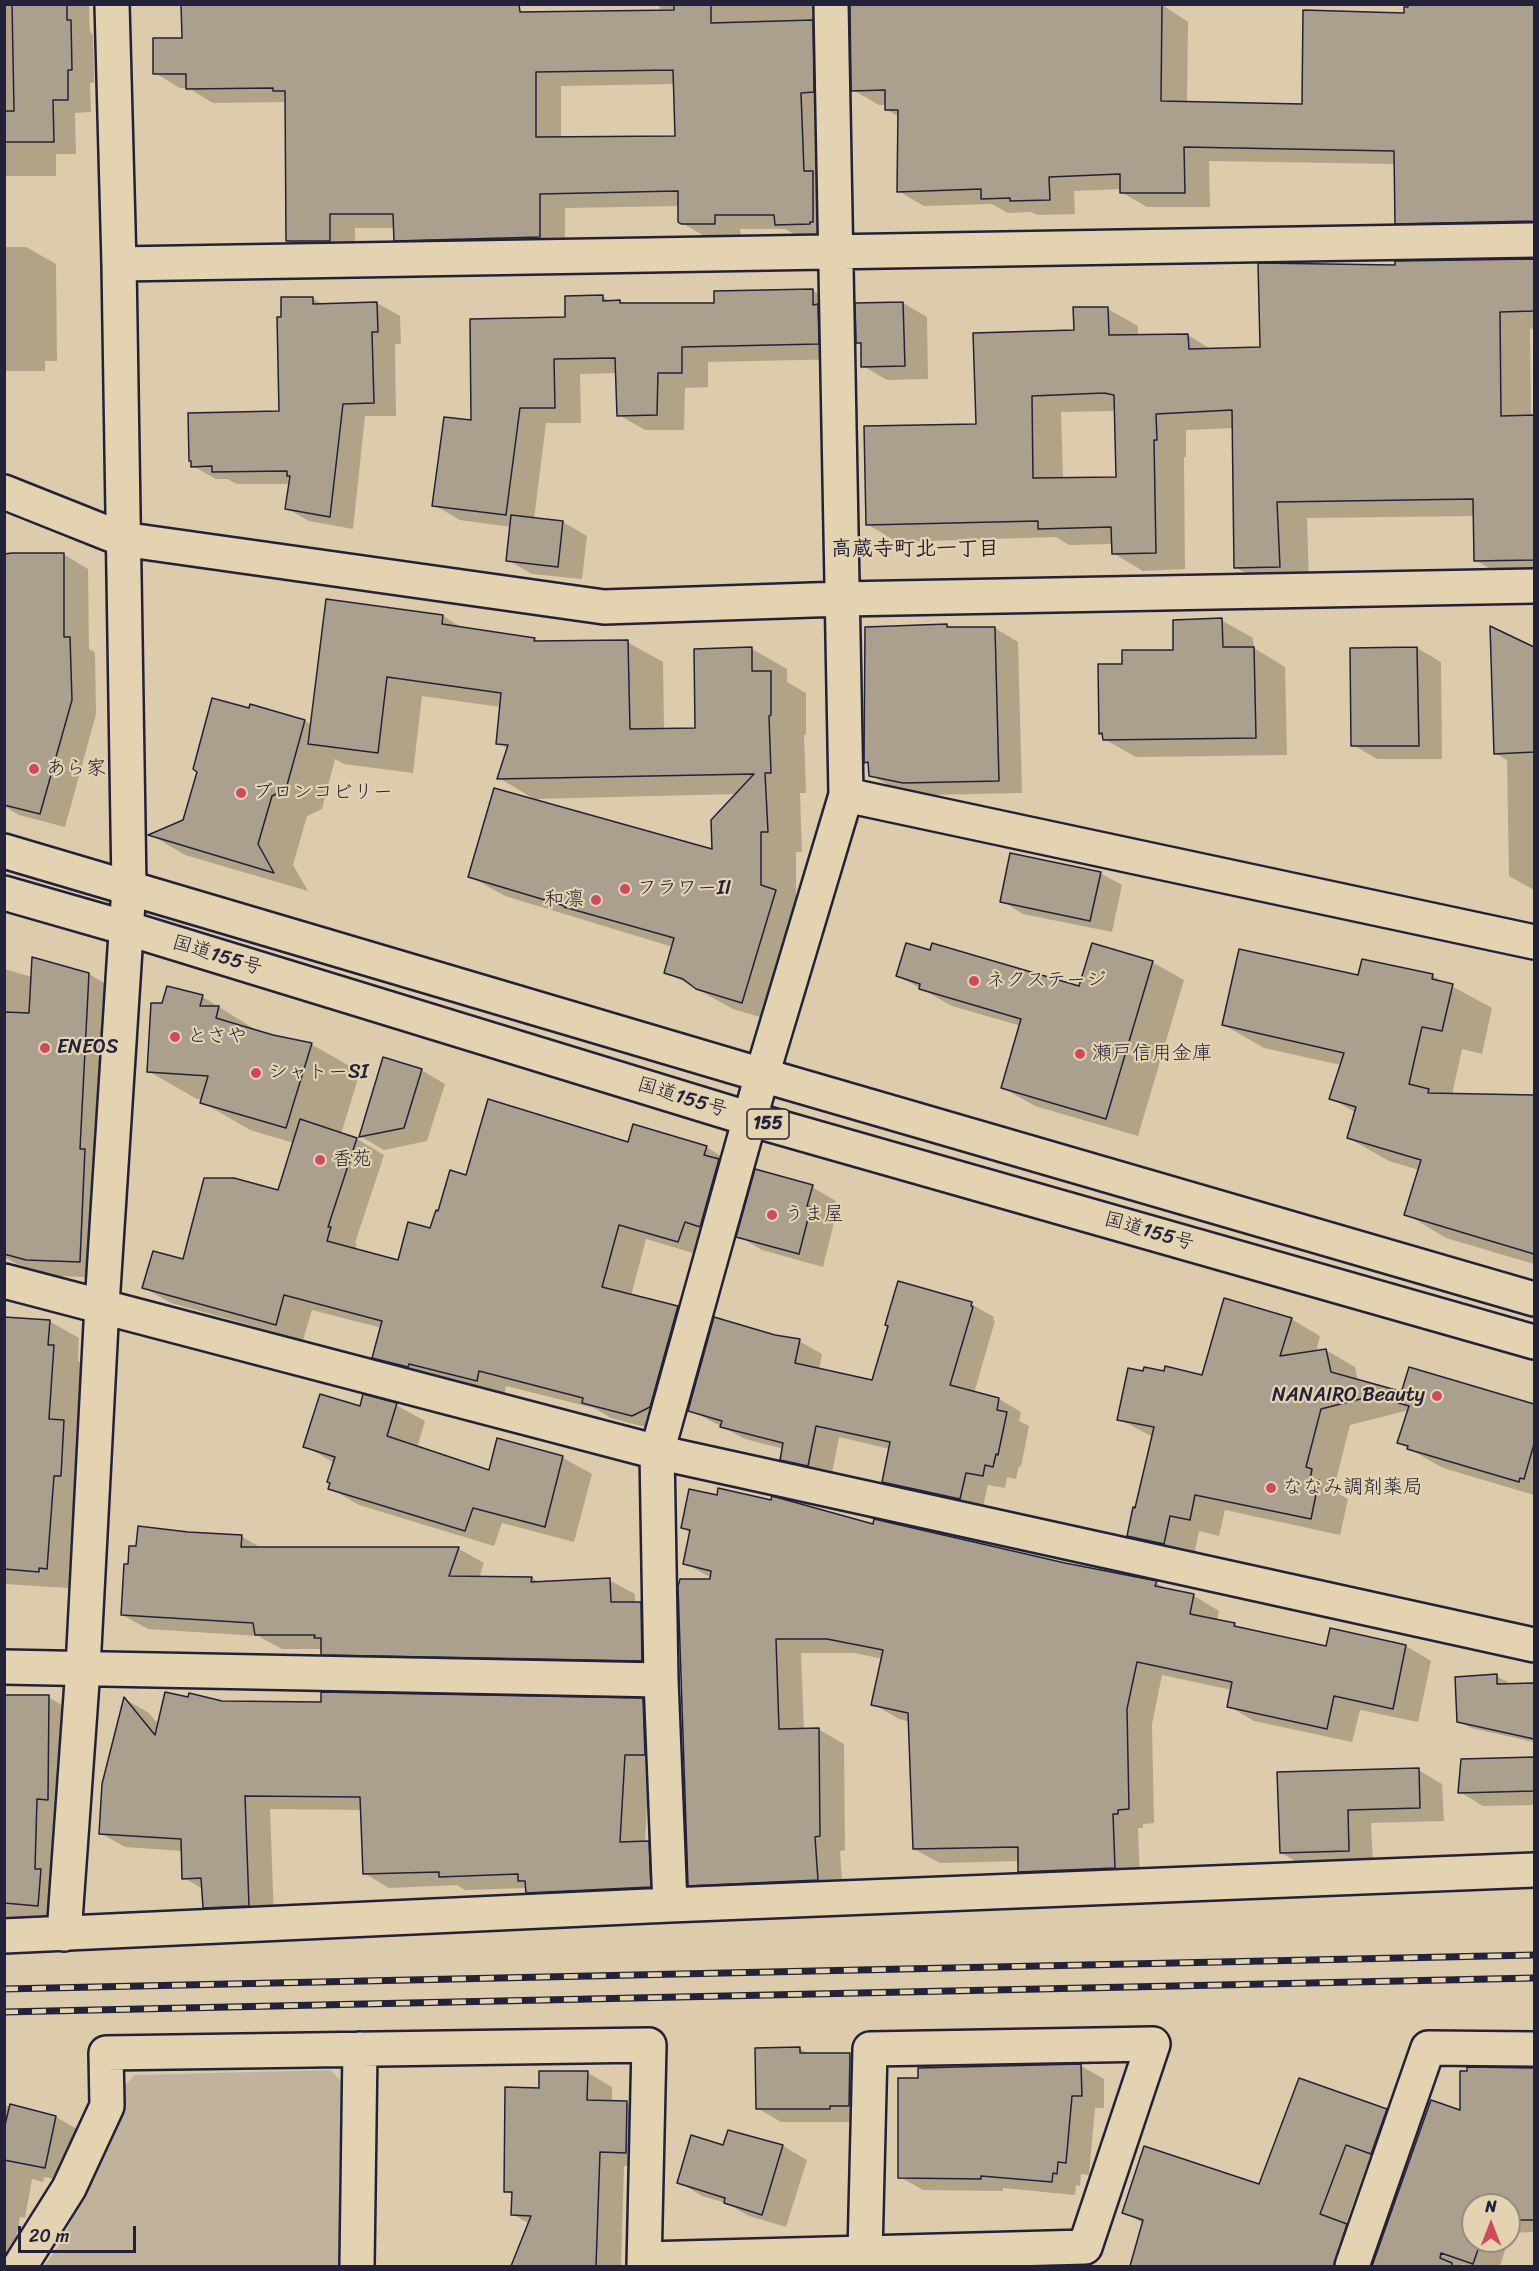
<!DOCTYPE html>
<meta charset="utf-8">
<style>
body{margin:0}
#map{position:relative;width:1539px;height:2271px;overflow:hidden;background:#dcccab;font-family:Sriracha,sans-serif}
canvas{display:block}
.frame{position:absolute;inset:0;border:6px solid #22223b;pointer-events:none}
.north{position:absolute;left:1461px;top:2193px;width:60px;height:60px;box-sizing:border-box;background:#e4d3b0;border:2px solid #968c81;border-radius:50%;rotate:0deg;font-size:16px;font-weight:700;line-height:24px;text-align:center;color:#22223b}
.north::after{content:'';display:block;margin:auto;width:21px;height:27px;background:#d1495b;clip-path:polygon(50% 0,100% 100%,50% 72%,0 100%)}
.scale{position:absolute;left:18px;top:2226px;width:118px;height:27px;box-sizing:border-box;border:3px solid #22223b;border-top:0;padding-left:8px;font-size:18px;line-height:21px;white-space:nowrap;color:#22223b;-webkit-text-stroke:4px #e4d3b0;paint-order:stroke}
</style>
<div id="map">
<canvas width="1539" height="2271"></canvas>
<div class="frame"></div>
<div class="north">N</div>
<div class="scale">20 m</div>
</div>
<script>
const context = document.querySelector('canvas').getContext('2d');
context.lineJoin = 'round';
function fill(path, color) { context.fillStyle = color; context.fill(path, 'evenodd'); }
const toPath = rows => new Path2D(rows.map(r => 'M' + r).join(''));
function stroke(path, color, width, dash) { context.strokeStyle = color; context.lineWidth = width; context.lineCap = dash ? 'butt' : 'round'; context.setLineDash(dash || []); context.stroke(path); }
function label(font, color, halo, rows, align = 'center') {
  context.font = font + ' Sriracha,"Klee One",sans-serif'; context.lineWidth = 4.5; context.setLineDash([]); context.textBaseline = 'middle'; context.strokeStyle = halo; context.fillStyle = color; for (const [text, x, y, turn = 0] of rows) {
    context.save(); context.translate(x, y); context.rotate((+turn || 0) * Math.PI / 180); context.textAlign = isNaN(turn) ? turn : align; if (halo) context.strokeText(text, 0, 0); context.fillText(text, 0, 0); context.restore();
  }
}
const green = toPath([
 [331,2070,342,2083,340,2266,44,2266,59,2246,122,2116,122,2088,135,2075]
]);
const shadow = toPath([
 [13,4,89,4,90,32,93,35,94,83,90,83,91,112,75,113,76,154,56,154,56,176,4,176,4,6],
 [659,4,845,4,839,236,802,239,785,229,740,229,741,238,708,238,680,222,680,206,565,208,565,251,421,255,395,240,395,228,355,228,355,255,313,255,287,241,286,102,213,103,188,88,180,88,155,73,154,40,463,83,660,12],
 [675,84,677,137,561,139,561,86],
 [851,4,1161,4,1188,22,1187,103,1303,105,1405,14,1409,9,1409,4,1534,4,1534,236,1422,238,1397,223,1396,164,1209,161,1210,207,1147,207,1121,192,1121,189,1074,191,1075,214,1037,215,1031,212,1008,213,992,204,924,206,898,191,900,117,887,110,887,105,879,105,853,90],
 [4,247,26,247,56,264,57,361,45,361,45,371,4,371],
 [1534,260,1534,328,1530,329,1531,416,1534,416,1534,577,1505,577,1475,560,1474,516,1307,518,1309,583,1265,584,1235,567,1234,428,1186,430,1186,457,1184,457,1185,569,1143,571,1113,553,1113,544,1069,545,1056,537,897,542,867,524,978,425,1075,332,1108,309,1138,326,1138,336,1188,335,1212,350,1262,349,1397,266,1397,263],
 [1116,411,1118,478,1063,479,1061,412],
 [812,290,839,306,845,359,708,362,708,387,685,388,684,430,645,430,619,415,617,373,580,374,581,423,546,423,534,519,563,522,587,536,582,579,532,574,508,560,511,527,460,520,434,505,473,422,567,319,603,297,613,302,620,302,624,305,716,305],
 [312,298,324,305,377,303,400,316,401,344,395,344,396,416,365,416,353,529,309,521,286,508,290,484,237,484,227,479,216,479,193,466,281,412],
 [903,303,927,317,928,379,887,380,863,366,862,345,858,342],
 [4,554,63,554,88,569,89,649,95,652,96,714,65,827,19,815,4,806],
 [443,616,464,629,534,640,539,643,627,642,663,662,664,730,696,729,752,649,787,669,787,682,806,693,806,735,804,735,806,793,800,793,802,852,796,852,796,903,811,911,777,1022,733,1009,666,972,673,947,505,896,469,876,713,851,737,794,534,799,499,778,508,749,498,743,501,707,422,696,413,773,344,764,335,759,322,809,307,816,293,865,308,891,185,855,151,835,184,821,251,706,305,721,312,725],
 [1221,620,1253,638,1254,648,1285,667,1287,755,1136,757,1104,739,1104,735,1100,733,1124,665,1174,651],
 [947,625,952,628,995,628,1018,642,1022,793,928,795,894,788,870,775,870,764,866,762],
 [1492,628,1534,648,1534,890,1509,876,1507,760,1495,753],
 [1417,648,1441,662,1442,759,1377,759,1353,745],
 [1100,873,1122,885,1112,932,1023,914,1002,901],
 [1363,960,1433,976,1492,1008,1482,1054,1462,1049,1452,1095,1534,1097,1534,1264,1446,1238,1406,1214,1419,1170,1389,1161,1348,1138,1356,1113,1331,1098,1341,1065,1264,1048,1224,1025,1359,977],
 [1152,962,1184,980,1138,1136,1035,1106,1003,1088,1021,1026,952,1006,898,976,1080,988],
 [4,969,32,977,89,974,119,992,110,1278,57,1276,17,1264,4,1257],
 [168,988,203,997,256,1030,311,1044,360,1072,341,1134,357,1139,384,1155,355,1243,357,1244,355,1250,399,1262,431,1230,439,1212,467,1177,629,1144,706,1147,733,1163,706,1257,646,1239,631,1296,676,1307,703,1323,660,1431,611,1418,594,1408,506,1386,504,1395,401,1373,374,1357,382,1328,312,1310,303,1340,171,1303,144,1288,184,1261,279,1191,294,1143,250,1130,202,1102,202,1100,197,1099,148,1071],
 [421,1070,445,1084,427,1141,384,1150,360,1136],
 [812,1187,836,1201,831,1220,834,1222,823,1267,762,1250,738,1236],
 [971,1304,994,1317,993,1320,995,1321,974,1393,999,1399,1021,1412,1019,1421,1029,1426,1021,1467,1019,1466,1016,1479,1007,1477,1005,1488,988,1485,982,1511,906,1495,884,1482,890,1449,839,1437,831,1478,804,1472,781,1459,784,1449,745,1439,690,1410,774,1336,799,1341,822,1354,819,1370,873,1382],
 [4,1318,49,1321,79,1338,78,1361,84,1364,77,1585,69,1584,68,1588,4,1584],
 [1291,1319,1320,1336,1316,1352,1326,1350,1355,1367,1358,1381,1395,1391,1402,1395,1410,1369,1534,1406,1534,1495,1443,1468,1399,1443,1409,1410,1350,1425,1335,1484,1341,1487,1339,1494,1348,1499,1340,1535,1225,1510,1219,1536,1199,1531,1193,1560,1157,1552,1128,1535,1136,1510,1153,1437,1119,1419,1144,1373,1203,1376],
 [396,1405,425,1421,417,1448,490,1472,498,1440,563,1458,592,1474,574,1542,502,1523,494,1546,359,1505,330,1488,334,1463,305,1446,361,1408],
 [874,1526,1156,1583,1171,1591,1194,1596,1219,1611,1217,1621,1234,1625,1243,1630,1327,1648,1331,1630,1406,1646,1431,1661,1418,1722,1360,1710,1352,1742,1254,1721,1228,1706,1232,1690,1162,1675,1152,1724,1154,1823,1143,1824,1143,1828,1138,1828,1140,1882,1046,1886,1020,1871,1020,1861,940,1863,914,1849,910,1722,899,1719,873,1704,883,1659,854,1653,801,1653,804,1730,818,1729,844,1744,845,1850,840,1851,843,1894,715,1899,689,1885,715,1580,685,1563,691,1533,682,1528],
 [188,1534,241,1536,263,1549,459,1549,484,1563,479,1578,532,1578,540,1583,609,1580,635,1594,635,1604,640,1604,666,1619,667,1675,349,1669,323,1654,323,1649,282,1649,258,1636,148,1629,122,1615,129,1565],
 [1496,1676,1508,1682,1508,1685,1534,1685,1534,1742,1471,1728,1459,1721],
 [4,1695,48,1697,78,1714,68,1922,4,1917],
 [125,1699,149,1713,159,1725,221,1702,323,1704,643,1700,668,1714,649,1768,645,1843,673,1857,675,1901,552,1907,527,1892,527,1888,465,1890,457,1885,389,1888,364,1873,362,1810,270,1809,274,1919,230,1922,205,1907,203,1889,184,1878,183,1851,125,1847,100,1833],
 [1534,1759,1534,1805,1483,1806,1460,1792,1463,1761],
 [1418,1770,1442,1784,1444,1821,1371,1823,1373,1864,1305,1866,1281,1853,1279,1774],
 [800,2049,809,2054,849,2055,873,2069,853,2122,781,2122,757,2108,756,2050],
 [1081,2066,1104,2079,1104,2108,1095,2108,1089,2175,1081,2174,1080,2186,1076,2185,1075,2195,1003,2188,1003,2191,923,2190,900,2177],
 [1469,2069,1534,2069,1534,2232,1511,2233,1509,2238,1509,2205,1473,2205,1473,2241,1508,2241,1500,2266,1469,2266,1462,2264,1461,2266,1456,2266,1407,2249,1462,2112],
 [588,2073,612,2087,612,2102,626,2102,651,2116,650,2166,624,2166,621,2266,518,2266,530,2224,512,2214,513,2195,506,2191,540,2090],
 [4,2105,56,2117,80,2131,69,2181,44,2177,43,2182,32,2179,25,2218,20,2217,11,2266,4,2266],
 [1386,2110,1410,2124,1395,2166,1370,2157,1345,2226,1363,2237,1354,2266,1132,2266,1144,2224,1124,2212,1260,2186],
 [729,2132,783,2146,807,2160,786,2227,749,2216,726,2203,702,2196,679,2182,724,2147]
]);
const building = toPath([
 [12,4,67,4,67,20,71,20,72,70,68,70,68,100,53,100,54,142,4,142,4,111,14,111,12,4],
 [181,4,519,4,520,12,674,10,674,4,711,4,711,23,813,20,814,92,801,93,804,171,813,171,813,222,810,222,810,224,775,225,774,215,715,215,715,224,681,224,678,222,678,191,540,194,540,237,394,241,393,214,330,214,330,241,286,241,285,91,273,91,273,88,186,89,186,74,153,74,153,38,182,38,181,4],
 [673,70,675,136,536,137,536,72,673,70],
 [850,4,1162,5,1161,101,1302,104,1303,10,1404,13,1404,7,1408,7,1408,4,1534,4,1534,221,1395,224,1394,151,1184,147,1185,193,1120,193,1120,174,1049,177,1050,200,1010,201,1010,198,981,199,981,189,897,192,898,110,885,110,885,90,851,91,850,4],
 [1534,259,1534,311,1500,312,1501,416,1534,415,1534,560,1474,561,1473,499,1277,502,1280,567,1234,568,1232,410,1156,414,1157,440,1154,440,1156,553,1112,554,1111,527,1038,529,1038,521,866,525,864,426,976,424,973,333,1074,330,1073,307,1108,307,1109,335,1188,334,1189,349,1260,347,1258,263,1395,265,1395,261,1534,259],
 [1104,393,1114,395,1116,477,1033,478,1032,396,1104,393],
 [813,289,813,305,818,304,819,344,682,347,682,373,658,373,657,415,617,416,615,358,554,359,555,408,520,408,506,515,432,506,444,417,471,420,470,319,565,317,565,296,603,295,603,301,620,300,620,303,714,303,714,291,813,289],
 [281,297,313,297,313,304,377,302,378,332,372,332,374,403,343,404,330,517,285,509,290,476,287,476,287,471,212,472,212,466,191,467,191,461,189,461,188,413,279,411,277,317,281,317,281,297],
 [903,302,905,366,861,367,861,343,856,343,855,303,903,302],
 [511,515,563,521,558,567,506,561,511,515],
 [12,553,64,553,64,637,70,637,72,700,40,814,4,805,4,554,12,553],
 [326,599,443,615,442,624,535,638,534,641,628,640,630,729,695,728,694,649,752,647,752,671,771,671,771,715,769,716,771,773,765,773,768,832,761,832,761,885,776,890,742,1003,696,989,683,979,664,973,674,938,564,907,565,906,468,877,494,788,712,849,711,820,754,774,497,779,508,745,496,744,501,693,387,677,378,753,308,744,326,599],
 [1222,618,1223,647,1254,647,1256,738,1103,740,1102,733,1099,734,1098,664,1122,664,1122,650,1173,650,1173,620,1222,618],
 [947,624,947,627,995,627,999,781,903,783,869,776,868,762,864,763,865,627,947,624],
 [1490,626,1534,647,1534,752,1494,754,1490,626],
 [1417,647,1419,746,1351,746,1350,648,1417,647],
 [212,698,249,708,250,704,305,720,286,789,272,796,258,844,274,873,148,835,183,820,197,772,193,769,212,698],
 [1010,853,1101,872,1090,921,1000,902,1010,853],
 [906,943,930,950,932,943,1079,986,1092,943,1153,961,1106,1119,1001,1088,1021,1019,919,989,920,984,896,976,906,943],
 [1239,949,1358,975,1362,959,1433,974,1432,979,1453,984,1442,1031,1422,1027,1409,1084,1429,1089,1428,1093,1534,1095,1534,1254,1404,1215,1421,1160,1347,1138,1356,1107,1329,1099,1344,1053,1222,1025,1239,949],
 [32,957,89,973,80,1149,85,1149,80,1262,26,1260,4,1254,4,1012,29,1013,32,957],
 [167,986,203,995,200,1006,219,1006,216,1018,273,1035,312,1043,286,1128,200,1103,208,1076,147,1072,151,1003,162,1003,167,986],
 [383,1057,422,1069,404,1128,359,1137,383,1057],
 [488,1099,628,1142,633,1124,707,1146,704,1155,719,1159,700,1227,685,1222,678,1242,619,1225,602,1287,678,1306,650,1407,632,1416,582,1403,583,1398,479,1371,477,1381,409,1364,408,1367,372,1358,382,1321,284,1295,276,1325,142,1288,153,1251,183,1259,204,1178,234,1178,278,1190,300,1119,357,1138,328,1227,331,1227,327,1241,398,1260,408,1222,430,1228,436,1210,438,1211,450,1170,466,1175,488,1099],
 [755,1169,813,1185,807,1206,811,1207,799,1254,736,1237,755,1169],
 [898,1281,972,1302,971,1306,973,1307,950,1385,999,1398,997,1410,1007,1412,998,1455,996,1454,993,1467,985,1465,983,1476,966,1473,960,1499,882,1482,890,1442,816,1426,808,1466,780,1460,783,1443,720,1427,722,1421,688,1411,714,1317,775,1335,800,1339,795,1363,872,1380,888,1326,885,1325,898,1281],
 [1224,1298,1292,1318,1280,1356,1326,1349,1331,1372,1396,1390,1321,1409,1306,1467,1312,1469,1310,1479,1319,1480,1311,1519,1195,1495,1190,1520,1170,1516,1164,1544,1127,1536,1133,1507,1135,1508,1154,1427,1117,1420,1128,1368,1143,1371,1144,1367,1164,1371,1165,1366,1202,1375,1224,1298],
 [4,1317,50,1320,48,1345,54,1345,49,1419,64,1420,61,1476,54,1476,47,1569,39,1568,39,1572,4,1569,4,1317],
 [1409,1367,1534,1404,1534,1444,1524,1479,1520,1478,1519,1482,1407,1449,1408,1446,1397,1443,1409,1406,1398,1403,1409,1367],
 [320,1394,360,1406,363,1394,397,1403,387,1436,489,1470,497,1438,563,1456,545,1527,473,1508,465,1531,328,1489,330,1483,327,1482,335,1457,303,1447,320,1394],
 [718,1488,771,1500,772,1496,873,1524,874,1519,1065,1563,1157,1581,1155,1586,1194,1594,1190,1614,1235,1623,1234,1626,1326,1646,1330,1628,1406,1645,1393,1709,1334,1696,1327,1729,1227,1707,1232,1682,1137,1662,1127,1709,1129,1809,1118,1810,1118,1814,1113,1814,1115,1868,1018,1872,1018,1847,913,1849,908,1713,871,1705,883,1650,827,1639,776,1639,779,1729,819,1728,820,1836,815,1837,818,1880,688,1886,678,1586,680,1579,710,1579,711,1571,683,1564,690,1530,681,1528,689,1489,717,1495,718,1488],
 [138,1526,188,1532,242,1535,241,1547,459,1547,449,1576,532,1577,531,1582,610,1578,611,1602,641,1602,642,1661,321,1655,321,1638,314,1638,315,1635,255,1635,253,1623,121,1615,124,1564,128,1564,129,1546,136,1546,138,1526],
 [1497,1674,1497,1684,1534,1683,1534,1739,1457,1722,1455,1677,1497,1674],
 [165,1692,188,1697,189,1693,222,1701,321,1702,321,1692,643,1698,645,1755,625,1755,620,1842,649,1841,651,1887,526,1893,525,1881,518,1881,518,1874,439,1877,439,1872,363,1874,360,1797,245,1796,249,1906,203,1908,201,1878,182,1879,181,1839,99,1834,102,1784,124,1697,155,1735,165,1692],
 [4,1695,49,1695,48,1800,37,1799,35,1869,41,1869,38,1906,4,1903,4,1695],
 [1534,1757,1534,1791,1458,1793,1461,1759,1534,1757],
 [1419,1768,1420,1808,1348,1810,1349,1851,1280,1853,1277,1772,1419,1768],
 [800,2047,800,2053,850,2053,849,2106,830,2106,830,2109,756,2109,755,2048,800,2047],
 [1081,2064,1082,2096,1072,2096,1066,2163,1058,2162,1057,2174,1053,2173,1052,2182,981,2176,981,2179,898,2178,898,2078,918,2078,918,2068,1081,2064],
 [1467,2067,1534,2068,1534,2220,1509,2220,1509,2205,1473,2205,1473,2241,1481,2241,1473,2264,1441,2253,1440,2258,1452,2263,1452,2266,1372,2266,1431,2100,1460,2110,1460,2071,1467,2071,1467,2067],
 [539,2071,588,2071,587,2100,627,2101,626,2153,600,2152,596,2266,511,2266,531,2216,511,2215,512,2192,504,2192,505,2087,539,2088,539,2071],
 [1299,2078,1387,2109,1371,2154,1346,2145,1320,2214,1347,2224,1334,2266,1130,2266,1143,2220,1122,2213,1144,2146,1259,2184,1299,2078],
 [10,2104,56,2116,45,2168,4,2160,4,2129,10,2104],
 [728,2130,783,2145,762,2215,724,2203,725,2198,677,2183,691,2135,723,2145,728,2130]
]);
const minor = toPath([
 [119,264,1534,240],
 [4,492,122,539,604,607,842,599,1534,586],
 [846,795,1534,942],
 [4,1281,657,1452,1534,1645],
 [4,1667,661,1680],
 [670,1905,661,1680,657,1452,762,1075,846,795,831,4],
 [64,1934,83,1668,102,1305,129,887,119,264,112,4],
 [4,1936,670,1905,1534,1870],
 [645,2259,1085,2247,1153,2044,870,2049,865,2253],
 [20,2266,69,2188,107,2106,106,2053,649,2045,644,2266],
 [357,2266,360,2049],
 [1352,2266,1428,2048,1534,2049]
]);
const highway = toPath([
 [4,851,762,1075,1534,1299],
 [4,893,126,928,750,1119,1534,1342]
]);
const rail = toPath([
 [4,1989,1534,1955],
 [4,2012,1534,1978]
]);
const markers = [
 [34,769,6,"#d1495b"],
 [241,793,6,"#d1495b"],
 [625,889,6,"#d1495b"],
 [596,900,6,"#d1495b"],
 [974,981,6,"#d1495b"],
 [175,1037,6,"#d1495b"],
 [45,1048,6,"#d1495b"],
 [1080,1054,6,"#d1495b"],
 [256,1073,6,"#d1495b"],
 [320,1160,6,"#d1495b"],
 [772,1215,6,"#d1495b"],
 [1437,1396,6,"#d1495b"],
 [1271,1488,6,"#d1495b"]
];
const shields = [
 [768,1124,42]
];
const shieldNames = [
 ["155",768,1124]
];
const poiNames = [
 ["あら家",46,769],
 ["ブロンコビリー",253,793],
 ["フラワーII",637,889],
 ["和凛",584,900,"right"],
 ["ネクステージ",986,981],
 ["とさや",187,1037],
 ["ENEOS",57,1048],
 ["瀬戸信用金庫",1092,1054],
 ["シャトーSI",268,1073],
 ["香苑",332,1160],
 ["うま屋",784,1215],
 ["NANAIRO Beauty",1425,1396,"right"],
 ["ななみ調剤薬局",1283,1488]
];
const streetNames = [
 ["国道155号",217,956,17],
 ["国道155号",682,1098,17],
 ["国道155号",1149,1232,16]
];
const neighbourhoodNames = [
 ["高蔵寺町北一丁目",915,550]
];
fill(green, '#c1b39b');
fill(shadow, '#0003');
fill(building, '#ab9f8e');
stroke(building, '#22223b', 1.5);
stroke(minor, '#22223b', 38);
stroke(highway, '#22223b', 38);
stroke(minor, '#e4d3b0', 33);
stroke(highway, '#e4d3b0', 33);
stroke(rail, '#22223b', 7);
stroke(rail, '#e4d3b0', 4.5, [14]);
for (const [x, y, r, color] of markers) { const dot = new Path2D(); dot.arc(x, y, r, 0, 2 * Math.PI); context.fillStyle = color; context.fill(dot); stroke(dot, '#e4d3b0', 2); }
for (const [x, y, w] of shields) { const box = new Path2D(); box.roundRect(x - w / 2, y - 15, w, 30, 4.5); context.fillStyle = '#e4d3b0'; context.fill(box); stroke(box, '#22223b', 1.5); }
label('bold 18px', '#22223b', null, shieldNames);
label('20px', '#22223b', '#e4d3b0', poiNames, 'left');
label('20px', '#22223b', '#e4d3b0', streetNames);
label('bold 21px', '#22223b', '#e4d3b0', neighbourhoodNames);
</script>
